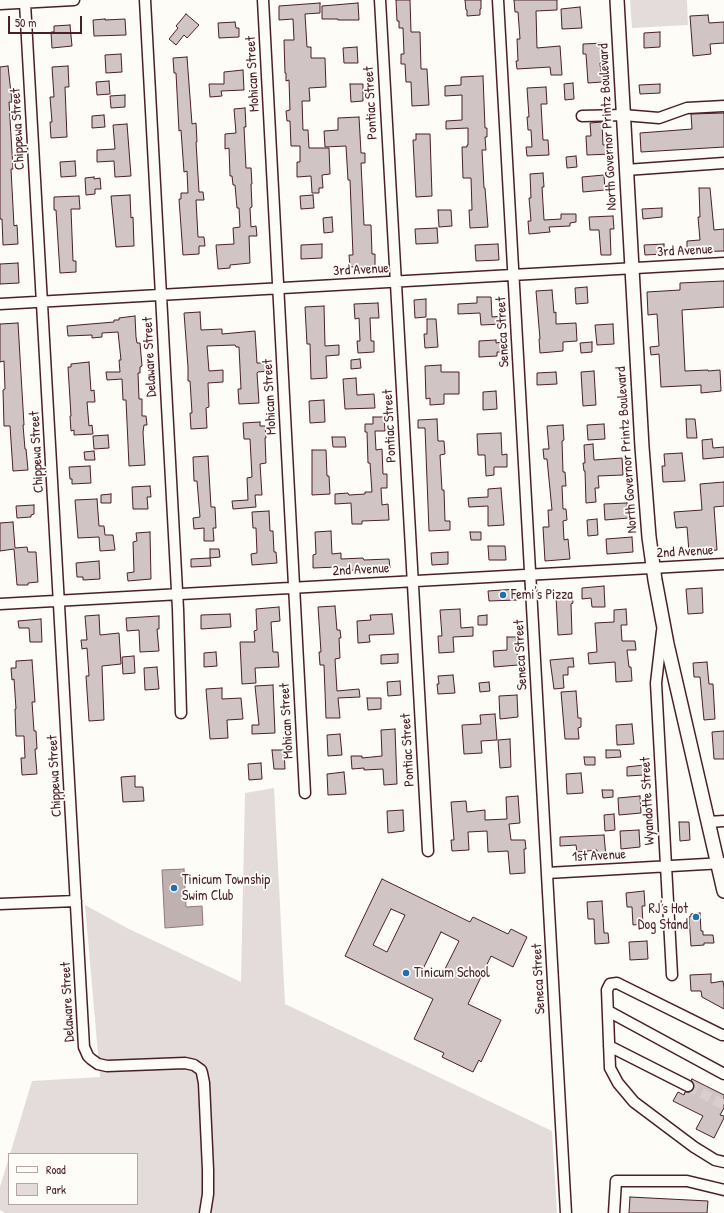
<!DOCTYPE html>
<style>
body{margin:0}
#map{position:relative;width:724px;height:1213px;overflow:hidden;background:#fdfcf7;font-family:"Patrick Hand",sans-serif}
canvas{display:block}
.legend{position:absolute;left:8px;top:1153px;width:130px;height:52px;box-sizing:border-box;background:#fdfcf7;border:1px solid #b5a4a5;margin:0;padding:5px 7px;list-style:none;font-size:12px;color:#4a1f2b}
.legend li{display:flex;align-items:center;gap:8px;height:20px}
.legend b{width:20px;border:1px solid #b5a4a5}
.scale{position:absolute;left:8px;top:16px;width:74px;height:18px;box-sizing:border-box;border:2px solid #4a1f2b;border-top:0;padding-left:5px;font-size:12px;line-height:14px;white-space:nowrap;color:#4a1f2b;-webkit-text-stroke:3px #fdfcf7;paint-order:stroke}
</style>
<div id="map">
<canvas width="724" height="1213"></canvas>
<ul class="legend">
<li><b style="height:5px;background:#fdfcf7"></b>Road</li>
<li><b style="height:11px;background:#e3dcda"></b>Park</li>
</ul>
<div class="scale">50 m</div>
</div>
<script>
const context = document.querySelector('canvas').getContext('2d');
context.lineJoin = 'round';
function fill(path, color) { context.fillStyle = color; context.fill(path, 'evenodd'); }
const toPath = rows => new Path2D(rows.map(r => 'M' + r).join(''));
function stroke(path, color, width, dash) { context.strokeStyle = color; context.lineWidth = width; context.lineCap = dash ? 'butt' : 'round'; context.setLineDash(dash || []); context.stroke(path); }
function label(font, color, halo, rows, align = 'center') {
  context.font = font + ' "Patrick Hand",sans-serif'; context.lineWidth = 3.5; context.setLineDash([]); context.textBaseline = 'middle'; context.strokeStyle = halo; context.fillStyle = color; for (const [text, x, y, turn = 0] of rows) {
    context.save(); context.translate(x, y); context.rotate((+turn || 0) * Math.PI / 180); context.textAlign = isNaN(turn) ? turn : align; if (halo) context.strokeText(text, 0, 0); context.fillText(text, 0, 0); context.restore();
  }
}
const green = toPath([
 [630,0,687,0,688,25,632,28],
 [274,788,285,1004,552,1131,557,1213,5,1213,0,1210,0,1187,9,1157,9,1204,137,1204,137,1154,10,1154,32,1081,100,1077,85,905,127,928,241,982,245,793]
]);
const water = toPath([
 [184,869,186,907,202,906,203,925,165,928,162,870,184,869]
]);
const building = toPath([
 [396,0,410,0,411,32,420,32,421,69,427,69,429,105,412,106,411,82,406,82,405,64,401,64,401,54,404,54,403,28,399,28,399,21,397,21,396,0],
 [465,0,481,0,481,9,480,9,480,15,467,16,467,10,466,10,465,0],
 [514,0,557,0,557,10,536,11,537,48,560,46,562,75,551,75,550,67,517,69,516,61,518,61,517,39,520,39,518,12,515,12,514,0],
 [320,3,320,13,305,14,307,47,311,47,311,58,325,58,326,87,309,88,310,101,302,101,303,130,308,130,309,148,329,148,330,174,322,175,323,188,319,188,319,193,312,193,311,176,297,177,297,162,300,162,300,146,291,146,290,121,287,121,286,111,290,110,289,80,286,81,286,73,285,73,284,40,294,40,293,19,279,20,279,6,320,3],
 [358,3,359,20,338,20,338,19,322,19,322,6,358,3],
 [580,7,582,28,562,29,561,9,580,7],
 [186,14,199,25,187,38,184,35,176,45,169,39,178,28,176,26,186,14],
 [708,15,709,23,724,22,724,43,710,44,711,54,693,56,690,16,708,15],
 [105,19,105,20,125,19,126,35,94,36,93,20,105,19],
 [235,22,236,28,239,28,239,37,219,38,218,23,235,22],
 [70,25,72,46,52,48,51,32,54,32,54,26,70,25],
 [660,32,660,47,644,48,644,33,660,32],
 [605,43,606,63,600,63,602,82,588,83,586,54,583,54,583,44,605,43],
 [357,47,358,63,344,63,343,48,357,47],
 [121,54,122,72,106,73,105,55,121,54],
 [187,57,192,124,196,123,197,142,196,142,199,192,203,192,204,200,196,200,198,237,204,237,205,246,199,246,199,254,183,255,179,199,181,199,181,193,188,193,187,171,184,172,181,130,179,131,176,73,174,73,173,58,187,57],
 [8,66,12,102,9,102,13,169,11,169,14,226,17,225,18,244,3,245,2,219,0,219,0,67,8,66],
 [68,66,69,87,65,87,67,137,51,138,50,122,52,122,50,97,54,97,52,67,68,66],
 [243,70,244,90,221,91,222,96,210,97,209,84,224,84,224,72,243,70],
 [483,76,485,128,487,128,487,137,485,137,486,150,482,150,484,188,485,188,488,227,470,228,469,210,472,210,471,178,463,178,462,147,467,147,467,145,468,145,468,128,446,129,446,121,462,120,462,95,445,96,445,86,461,85,461,77,483,76],
 [109,81,110,94,97,95,96,82,109,81],
 [573,83,574,99,565,100,564,84,573,83],
 [350,84,363,84,363,101,351,102,350,84],
 [660,84,660,93,640,94,639,85,660,84],
 [546,87,547,104,541,104,543,140,548,140,549,155,527,156,526,147,532,147,531,130,528,130,527,117,529,117,527,88,546,87],
 [125,95,125,107,111,108,110,96,125,95],
 [245,108,246,127,244,127,246,168,251,168,252,184,251,184,252,207,250,208,251,227,256,226,257,236,249,236,250,263,230,265,230,268,218,269,216,245,234,244,233,228,240,227,239,208,237,208,235,185,233,185,232,176,230,176,229,148,225,149,225,134,236,133,234,109,245,108],
 [724,113,724,147,641,152,640,133,692,129,691,114,724,113],
 [104,115,105,127,92,128,92,116,104,115],
 [359,117,361,153,365,153,365,163,361,163,364,225,371,225,372,254,375,254,375,266,350,267,349,255,353,255,350,180,348,180,346,146,325,147,324,131,338,130,338,118,359,117],
 [602,122,603,145,610,145,611,154,587,155,586,136,591,136,590,123,602,122],
 [127,124,131,176,115,177,114,161,97,162,97,150,115,149,113,125,127,124],
 [416,134,430,134,432,196,416,197,413,140,416,140,416,134],
 [576,156,577,167,567,168,566,157,576,156],
 [75,161,76,176,61,177,60,162,75,161],
 [543,173,544,187,542,187,544,220,561,219,561,214,576,214,576,222,570,223,570,226,549,227,550,232,529,234,528,221,531,221,529,198,531,198,530,174,543,173],
 [604,175,605,190,583,192,582,177,604,175],
 [94,177,94,179,100,178,101,189,95,189,95,194,86,195,85,178,94,177],
 [699,188,710,188,714,230,724,229,724,251,687,252,687,241,700,240,698,217,700,217,699,188],
 [130,195,131,218,133,217,134,246,116,247,111,196,130,195],
 [313,195,314,208,301,209,300,196,313,195],
 [79,196,80,209,71,209,73,261,76,261,76,272,60,273,56,210,54,210,54,197,79,196],
 [662,208,662,217,643,219,642,209,662,208],
 [438,210,451,210,452,226,439,227,438,210],
 [613,216,614,229,610,229,611,255,601,255,599,230,590,230,589,217,613,216],
 [332,217,333,232,324,233,323,218,332,217],
 [437,228,438,243,416,244,415,229,437,228],
 [322,244,322,258,301,259,301,245,322,244],
 [498,244,499,260,476,261,475,245,498,244],
 [664,244,664,254,645,255,644,245,664,244],
 [18,263,19,283,0,284,0,264,18,263],
 [724,281,724,307,682,310,685,371,708,370,708,371,720,370,721,391,701,393,701,385,661,387,659,354,651,355,650,347,659,346,657,314,648,315,647,292,680,290,680,283,724,281],
 [587,287,588,303,576,304,575,288,587,287],
 [552,290,554,313,556,312,556,324,576,323,577,341,563,342,563,351,540,353,539,339,540,339,536,291,552,290],
 [477,297,491,297,492,317,502,316,503,324,481,325,480,313,458,314,458,304,477,303,477,297],
 [426,299,426,317,415,318,414,300,426,299],
 [378,303,379,318,370,318,371,341,374,341,374,352,358,353,357,341,360,341,359,318,355,319,354,304,378,303],
 [324,306,325,346,339,345,339,355,326,356,327,378,311,379,310,344,307,344,305,307,324,306],
 [200,312,201,330,222,329,222,334,255,331,257,363,268,363,268,371,258,372,257,373,259,403,239,404,238,389,241,389,239,347,236,347,235,345,207,346,209,371,223,370,223,382,208,383,209,407,206,408,207,428,191,429,190,413,192,413,190,381,188,381,188,367,184,313,200,312],
 [135,316,136,337,137,343,140,343,142,366,140,367,140,373,138,373,139,399,142,399,142,416,146,416,147,425,144,425,143,432,145,465,129,466,126,400,123,400,122,379,107,380,106,372,120,372,119,360,121,360,118,332,102,333,102,337,92,338,92,335,68,336,67,326,114,322,114,320,119,320,119,318,135,316],
 [427,319,436,319,438,347,425,348,424,334,427,334,427,319],
 [18,323,24,425,23,425,25,449,26,449,28,470,13,471,10,426,4,426,3,390,5,389,4,361,0,362,0,324,18,323],
 [613,324,614,344,597,345,595,325,613,324],
 [496,340,496,343,501,342,501,352,497,352,497,356,479,357,479,341,496,340],
 [592,342,592,352,581,353,580,343,592,342],
 [360,359,361,368,351,369,351,360,360,359],
 [89,362,91,391,94,390,95,402,87,402,89,426,92,425,93,434,74,435,74,430,71,431,70,416,71,416,68,367,71,367,71,364,89,362],
 [441,365,441,372,459,372,459,394,444,394,444,404,430,405,430,398,426,399,425,366,441,365],
 [594,371,596,405,583,406,581,372,594,371],
 [556,372,557,384,537,385,537,373,556,372],
 [356,378,357,395,374,394,375,408,345,409,343,379,356,378],
 [496,391,497,409,483,410,483,392,496,391],
 [324,400,325,422,310,423,309,401,324,400],
 [373,417,384,417,385,431,375,431,376,450,382,449,383,474,387,474,387,488,381,488,382,505,388,504,389,520,362,521,362,524,352,524,351,503,335,504,335,494,348,493,349,495,365,494,365,492,372,492,370,463,368,463,367,432,365,432,365,424,373,424,373,417],
 [437,419,438,441,444,441,445,454,440,455,442,490,444,490,445,521,450,521,450,530,429,531,425,428,418,428,418,420,437,419],
 [686,419,695,419,697,438,687,438,686,419],
 [260,422,260,426,265,426,266,438,265,438,266,463,260,464,262,495,255,495,256,507,233,509,232,501,248,500,247,478,252,477,250,439,244,439,243,423,260,422],
 [604,424,605,439,588,440,587,425,604,424],
 [563,425,564,440,562,441,563,472,565,472,566,486,562,486,563,509,566,509,567,520,563,521,564,540,568,539,570,559,545,561,543,527,549,527,548,510,552,510,547,459,544,459,543,449,549,449,547,426,563,425],
 [501,433,502,455,507,454,507,467,494,467,494,475,486,476,485,455,478,455,477,434,501,433],
 [108,435,109,448,94,449,93,436,108,435],
 [332,437,345,437,346,447,333,447,332,437],
 [712,439,713,448,724,447,724,457,703,459,702,440,712,439],
 [593,444,594,460,622,458,623,475,598,476,599,488,595,488,596,502,586,503,585,471,584,471,583,463,585,463,584,445,593,444],
 [312,450,326,450,327,476,329,476,330,494,312,495,312,450],
 [94,451,95,460,85,460,84,452,94,451],
 [682,453,685,481,663,482,662,466,665,466,664,454,682,453],
 [208,456,211,507,215,507,216,528,213,528,214,541,204,541,204,528,194,529,193,518,200,517,197,481,194,481,193,457,208,456],
 [90,466,91,483,72,484,72,479,70,479,69,467,90,466],
 [724,482,724,506,714,507,717,550,689,552,687,527,676,528,674,512,702,510,700,484,724,482],
 [150,486,151,497,147,497,148,509,133,509,132,487,150,486],
 [501,488,504,525,488,526,488,506,469,507,468,498,488,497,488,489,501,488],
 [111,494,111,503,101,503,101,495,111,494],
 [97,499,99,526,104,526,105,535,113,535,115,550,100,551,99,537,78,538,75,500,97,499],
 [627,503,628,518,605,520,604,504,627,503],
 [34,505,34,514,31,515,31,517,17,518,16,506,34,505],
 [269,511,270,531,273,531,274,552,276,552,277,563,252,565,251,554,257,553,256,528,253,528,252,512,269,511],
 [597,519,598,535,588,536,587,520,597,519],
 [13,522,15,548,27,547,28,552,36,552,38,582,28,583,28,585,17,585,14,549,0,551,0,523,13,522],
 [331,531,332,554,341,553,341,559,363,558,364,560,389,559,390,568,338,571,338,567,313,568,313,555,316,554,315,532,331,531],
 [150,532,151,579,128,581,127,573,134,572,133,542,137,541,136,533,150,532],
 [470,532,481,532,481,540,471,540,470,532],
 [632,537,633,552,607,554,606,539,632,537],
 [488,546,505,546,506,560,489,560,488,546],
 [210,549,219,549,220,557,210,558,210,549],
 [448,552,448,564,432,565,431,553,448,552],
 [210,558,211,566,191,567,191,559,210,558],
 [99,561,100,579,83,580,83,577,77,577,76,563,99,561],
 [604,586,605,607,592,607,591,598,582,599,582,588,604,586],
 [702,588,703,613,688,614,686,589,702,588],
 [517,589,517,600,489,601,488,591,517,589],
 [572,595,573,603,571,604,572,634,558,635,556,596,572,595],
 [335,606,337,630,340,630,341,638,339,638,340,658,335,659,337,691,359,689,360,697,338,698,340,718,326,718,324,665,320,665,319,652,321,652,318,607,335,606],
 [279,607,280,621,271,622,273,652,278,652,279,667,255,668,256,683,242,684,240,642,255,642,254,631,257,630,256,609,279,607],
 [460,609,461,628,473,627,473,636,453,637,454,652,439,653,438,636,442,636,440,610,460,609],
 [626,609,627,625,621,625,622,641,635,641,636,650,627,650,629,667,631,667,632,681,616,682,615,662,589,664,588,653,597,652,595,623,614,622,614,610,626,609],
 [230,614,231,627,201,629,201,615,230,614],
 [392,614,394,634,369,635,370,642,358,643,357,621,371,620,370,615,392,614],
 [99,615,100,635,119,633,121,664,102,666,104,720,89,721,86,676,89,676,87,648,82,649,81,640,87,640,85,616,99,615],
 [487,615,487,625,478,625,478,616,487,615],
 [159,616,159,629,157,629,159,651,140,652,139,630,127,631,126,618,159,616],
 [41,619,42,642,30,642,29,628,19,628,18,621,41,619],
 [507,637,516,637,518,665,494,667,493,651,507,650,507,637],
 [216,652,217,666,204,667,204,653,216,652],
 [398,654,398,663,381,664,381,655,398,654],
 [134,656,135,673,123,674,122,657,134,656],
 [573,658,574,667,568,667,568,675,563,675,564,688,554,689,550,660,573,658],
 [32,660,35,702,32,702,34,731,36,731,37,749,35,749,37,774,22,775,21,758,25,758,24,736,16,736,15,709,16,709,14,679,12,680,11,668,16,668,16,661,32,660],
 [707,662,709,684,713,684,715,719,704,720,700,677,694,677,693,663,707,662],
 [157,667,159,689,145,690,144,668,157,667],
 [453,675,455,693,438,694,437,684,439,684,438,676,453,675],
 [400,681,401,695,388,696,387,682,400,681],
 [489,682,490,691,480,692,479,683,489,682],
 [273,685,275,733,252,734,252,725,259,725,255,686,273,685],
 [222,688,222,699,241,698,243,719,227,720,228,738,210,739,206,689,222,688],
 [576,691,578,718,581,718,581,727,578,728,579,739,565,739,561,692,576,691],
 [517,695,518,717,500,719,499,696,517,695],
 [367,698,381,698,381,709,368,710,367,698],
 [495,714,497,740,481,741,482,753,464,754,462,725,481,724,480,715,495,714],
 [632,724,634,744,617,745,616,725,632,724],
 [395,729,397,784,384,785,383,769,364,770,364,768,352,769,351,756,362,756,362,758,382,756,381,730,395,729],
 [724,731,724,759,714,759,712,732,724,731],
 [340,734,342,755,328,756,327,735,340,734],
 [510,739,511,767,500,768,498,740,510,739],
 [272,750,284,750,285,769,274,769,272,750],
 [606,750,620,750,621,757,606,758,606,750],
 [584,757,595,757,595,765,585,765,584,757],
 [261,763,262,779,249,780,248,764,261,763],
 [644,765,644,775,627,776,627,767,644,765],
 [344,772,346,794,328,795,327,774,344,772],
 [581,773,583,793,567,794,566,774,581,773],
 [135,776,135,787,143,787,144,801,123,802,121,777,135,776],
 [602,790,613,790,613,797,603,798,602,790],
 [518,796,520,823,509,824,511,840,525,840,526,849,524,849,525,873,510,874,508,851,488,852,487,831,468,832,469,850,452,851,451,840,454,840,451,802,466,801,467,812,485,810,485,820,507,819,506,797,518,796],
 [640,796,641,813,619,815,618,798,640,796],
 [403,810,404,831,388,833,387,811,403,810],
 [614,814,615,830,605,831,604,815,614,814],
 [679,822,689,822,690,840,680,841,679,822],
 [639,830,640,847,621,849,620,831,639,830],
 [604,835,606,857,597,857,597,850,577,852,576,845,560,846,560,837,604,835],
 [382,879,470,922,473,917,508,934,511,929,527,937,513,967,491,956,468,1004,501,1020,481,1062,479,1060,473,1072,442,1057,444,1053,414,1039,433,999,345,956,382,879],
 [391,909,405,915,387,952,373,945,391,909],
 [441,932,459,941,441,977,423,969,441,932],
 [644,891,645,906,642,906,643,924,633,925,632,907,627,907,626,893,644,891],
 [602,901,604,933,608,933,609,943,595,944,594,919,588,919,587,902,602,901],
 [700,913,701,931,703,931,703,935,713,935,714,943,704,943,704,945,691,946,689,917,691,916,691,914,700,913],
 [647,941,648,959,630,960,629,942,647,941],
 [711,974,711,983,723,981,724,988,724,1009,702,997,701,991,691,991,690,975,711,974],
 [692,1079,724,1095,724,1108,720,1115,724,1116,724,1118,714,1138,696,1129,703,1116,673,1101,678,1092,684,1095,685,1092,689,1092,694,1089,694,1085,691,1080,692,1079],
 [630,1197,708,1201,707,1213,629,1213,630,1197]
]);
const minorTunnel = toPath([
 [688,1086,724,1105]
]);
const minor = toPath([
 [145,0,178,609,181,713],
 [263,0,305,793],
 [380,0,428,851],
 [498,0,566,1213],
 [25,3,84,1047,88,1056,91,1059,98,1064,107,1066,185,1063,194,1065,201,1070,202,1073,204,1083,208,1170,208,1194,205,1213],
 [0,4,74,0],
 [582,116,623,115,659,118,687,108,724,106],
 [626,170,724,163],
 [0,304,724,263],
 [0,604,724,564],
 [662,631,656,683,672,975],
 [708,822,724,821],
 [547,873,724,863],
 [0,904,76,901],
 [608,1011,724,1074],
 [724,1035,722,1035,617,983,610,984,607,990,610,1068,618,1083,634,1102,694,1147,715,1160,724,1162],
 [609,1046,688,1086],
 [614,1213,616,1181,687,1181,724,1190]
]);
const major = toPath([
 [617,0,642,447,649,537,655,580,667,644,724,891]
]);
const markers = [
 [503,595,4,"#1f6fb2"],
 [174,888,4,"#1f6fb2"],
 [696,917,4,"#1f6fb2"],
 [406,973,4,"#1f6fb2"]
];
const streetNames = [
 ["Mohican Street",253,74,-93],
 ["Pontiac Street",371,103,-93],
 ["North Governor Printz Boulevard",608,127,-93],
 ["Chippewa Street",18,129,-93],
 ["3rd Avenue",685,251,-3],
 ["3rd Avenue",361,270,-3],
 ["Seneca Street",503,332,-93],
 ["Delaware Street",150,357,-93],
 ["Mohican Street",270,397,-93],
 ["Pontiac Street",390,426,-93],
 ["North Governor Printz Boulevard",627,450,-94],
 ["Chippewa Street",37,452,-93],
 ["2nd Avenue",685,552,-3],
 ["2nd Avenue",361,570,-3],
 ["Seneca Street",521,655,-93],
 ["Mohican Street",287,721,-93],
 ["Pontiac Street",408,750,-93],
 ["Chippewa Street",55,776,-93],
 ["Wyandotte Street",648,801,-93],
 ["1st Avenue",599,856,-3],
 ["Seneca Street",539,979,-93],
 ["Delaware Street",68,1002,-93]
];
const poiNames = [
 ["Femi's Pizza",511,595],
 ["Tinicum Township",182,880],
 ["Swim Club",182,896],
 ["RJ's Hot",688,909,"right"],
 ["Dog Stand",688,925,"right"],
 ["Tinicum School",414,973]
];
fill(green, '#e3dcda');
fill(water, '#c0b1b1');
stroke(water, '#91777b', 1);
fill(building, '#d0c5c4');
stroke(building, '#4a1f2b', 1);
stroke(minorTunnel, '#d9d0ce', 10, [10, 5]);
stroke(minor, '#4a1f2b', 13);
stroke(major, '#4a1f2b', 16);
stroke(minor, '#fdfcf7', 10);
stroke(major, '#fdfcf7', 13);
for (const [x, y, r, color] of markers) { const dot = new Path2D(); dot.arc(x, y, r, 0, 2 * Math.PI); context.fillStyle = color; context.fill(dot); stroke(dot, '#fdfcf7', 1.5); }
label('14px', '#4a1f2b', '#fdfcf7', streetNames);
label('14px', '#4a1f2b', '#fdfcf7', poiNames, 'left');
</script>
